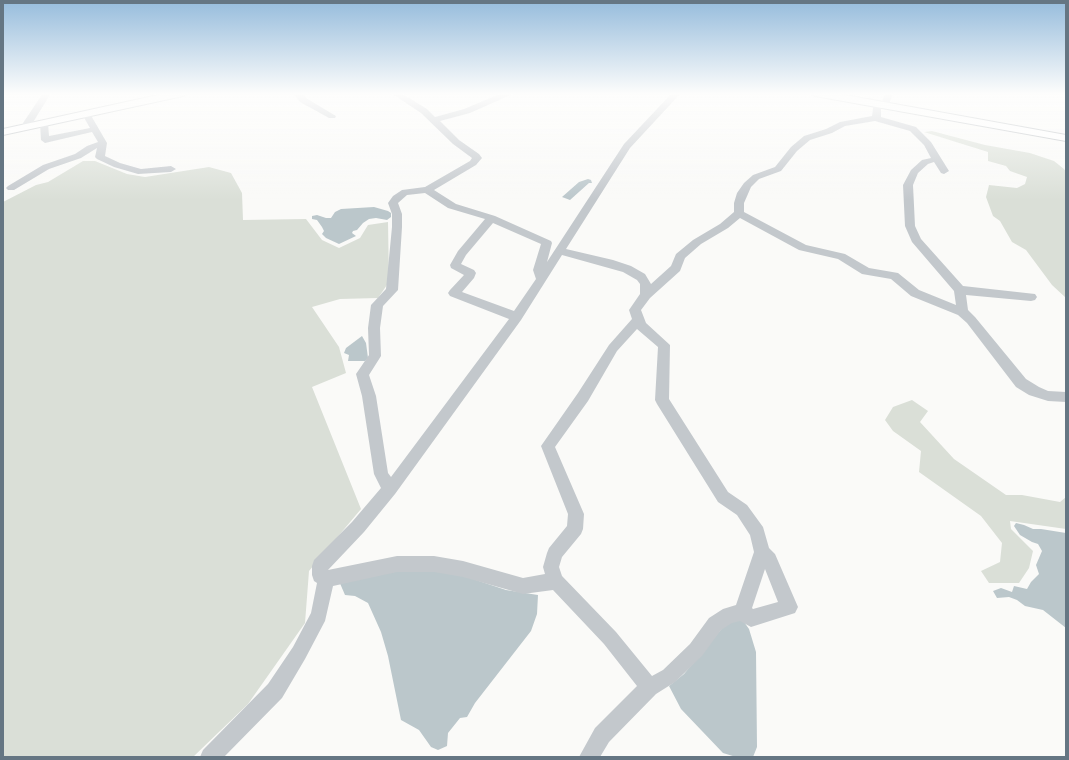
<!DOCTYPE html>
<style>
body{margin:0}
#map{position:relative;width:1069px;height:760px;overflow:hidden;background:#fafaf8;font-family:Overpass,sans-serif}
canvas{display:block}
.frame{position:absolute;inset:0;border:4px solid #657683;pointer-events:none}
</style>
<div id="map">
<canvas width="1069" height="760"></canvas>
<div class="frame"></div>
</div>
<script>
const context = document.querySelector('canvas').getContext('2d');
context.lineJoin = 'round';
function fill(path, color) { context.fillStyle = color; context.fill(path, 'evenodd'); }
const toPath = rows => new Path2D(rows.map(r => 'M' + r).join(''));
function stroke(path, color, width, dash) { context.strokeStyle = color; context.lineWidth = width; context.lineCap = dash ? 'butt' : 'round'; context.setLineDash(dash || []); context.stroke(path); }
const green = toPath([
 [932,131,985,145,1030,153,1054,161,1064,169,1066,172,1066,298,1052,285,1026,250,1012,242,1000,221,993,216,986,197,989,185,1017,188,1025,184,1027,177,1010,171,1006,166,988,161,988,152,924,132],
 [83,161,95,161,127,174,145,177,209,167,231,173,242,193,243,220,306,219,322,240,339,248,360,238,368,225,388,222,389,282,378,298,340,299,312,307,339,347,346,373,312,387,361,509,309,571,305,623,248,704,193,757,3,757,3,202,36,185,48,182],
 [912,400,928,411,920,422,954,459,1006,495,1022,495,1060,502,1066,497,1066,529,1010,521,1011,529,1033,551,1029,568,1019,583,989,583,981,571,1000,562,1002,543,981,516,919,472,921,451,893,431,885,420,893,407]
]);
const water = toPath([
 [588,179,591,180,592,183,589,183,570,200,562,197,579,182],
 [374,207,388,211,391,213,391,217,387,220,376,218,369,219,363,223,357,230,353,231,352,233,356,236,339,244,326,238,322,234,324,231,322,227,317,220,312,219,312,216,317,215,326,218,331,218,335,212,341,209],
 [362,336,366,343,368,358,365,361,348,361,349,355,344,353,346,348],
 [1016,523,1024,525,1033,529,1041,529,1066,533,1066,628,1043,610,1025,606,1017,600,1009,597,997,598,993,591,1001,588,1012,592,1014,586,1027,589,1031,582,1039,574,1036,565,1042,551,1038,544,1032,542,1020,535,1014,526],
 [434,570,461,575,506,590,538,595,537,614,531,631,475,703,467,717,460,718,448,733,447,746,438,750,431,747,419,730,401,720,388,656,381,632,368,603,355,596,345,595,339,581,374,574,404,571],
 [742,619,749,629,756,652,757,747,753,757,736,757,723,753,681,709,669,686,684,674,723,627,731,622]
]);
const minor = toPath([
 [43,93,51,93,29,129,23,129,23,123,43,93],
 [293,93,302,93,306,98,336,116,335,118,329,118,300,102,293,93],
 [391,93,401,93,427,109,435,117,464,109,502,93,515,93,470,113,440,121,459,140,479,154,482,158,476,165,434,190,456,204,495,216,551,241,552,243,547,262,624,144,672,93,681,93,630,148,566,249,613,260,631,266,645,274,651,284,671,266,676,254,693,240,720,224,734,212,734,203,737,193,744,183,753,175,775,167,791,147,804,136,826,129,840,122,872,116,874,101,880,101,881,105,885,93,893,93,888,107,885,107,881,105,881,117,916,127,931,142,949,171,944,174,941,173,934,162,928,164,918,173,913,185,915,226,921,239,963,286,1035,294,1037,297,1035,300,1031,301,966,295,968,310,975,317,1026,379,1039,387,1048,391,1066,392,1066,402,1048,401,1029,395,1016,387,967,323,958,315,911,296,891,279,862,274,838,259,799,250,740,218,728,228,701,244,685,258,680,271,650,298,641,310,646,323,670,345,669,399,728,492,747,505,763,527,769,548,775,554,798,607,795,613,751,627,740,621,732,623,721,630,702,656,675,682,656,694,609,742,600,757,579,757,595,728,637,686,604,644,553,590,523,594,463,577,434,572,397,572,333,586,325,621,305,659,282,698,224,757,200,757,203,750,268,684,293,647,311,613,317,583,314,581,312,575,312,566,314,560,352,522,381,488,374,474,362,396,356,374,369,355,368,328,371,305,386,289,392,227,392,214,388,203,393,196,402,190,425,187,470,161,472,158,453,144,421,113,391,93],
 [875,121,910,131,924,145,931,158,922,160,911,170,903,185,905,226,912,242,954,291,956,305,919,290,898,273,869,268,845,254,806,245,744,212,744,203,751,187,759,179,781,171,797,151,810,140,832,133,845,126,875,121],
 [425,193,448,208,485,219,458,251,450,265,451,268,464,275,450,290,448,293,450,296,509,319,391,477,388,473,376,396,369,375,381,356,380,328,383,306,398,290,402,227,402,214,398,203,407,195,425,193],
 [493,223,541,244,533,270,536,279,514,311,462,292,474,278,476,273,474,270,461,264,466,255,493,223],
 [562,255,623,272,637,280,640,284,640,294,629,310,632,319,609,345,578,393,541,446,568,514,567,526,549,548,547,553,543,567,545,574,523,578,463,561,434,556,397,556,328,570,364,532,395,494,521,320,562,255],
 [637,329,658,347,655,400,657,404,718,502,737,515,750,535,754,552,736,605,723,609,709,618,690,644,663,670,652,676,616,632,562,576,559,567,562,557,581,534,583,529,584,514,555,447,588,401,617,351,637,329],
 [765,569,778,602,753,609,752,608,765,569],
 [83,112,89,112,107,143,105,156,120,163,141,169,171,166,176,169,171,172,138,174,114,167,97,159,95,157,97,148,81,158,49,169,14,190,8,190,6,188,8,186,43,165,75,154,87,146,98,142,92,132,45,143,41,140,40,123,41,121,47,121,48,123,49,136,90,128,82,114,83,112]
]);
const major = toPath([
 [167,93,188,93,183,96,3,135,3,129,167,93],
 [810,93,834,93,1066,135,1066,141,815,96,810,93]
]);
fill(green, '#dadfd7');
fill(water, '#bbc7cb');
stroke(major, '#b5babe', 2);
fill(minor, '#c3c8cc');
fill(major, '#fff');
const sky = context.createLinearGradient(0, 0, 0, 200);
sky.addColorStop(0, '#96bcdc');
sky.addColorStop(0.47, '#fdfdfc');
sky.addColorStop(1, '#fdfdfc00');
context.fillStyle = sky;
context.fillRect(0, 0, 1069, 200);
</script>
